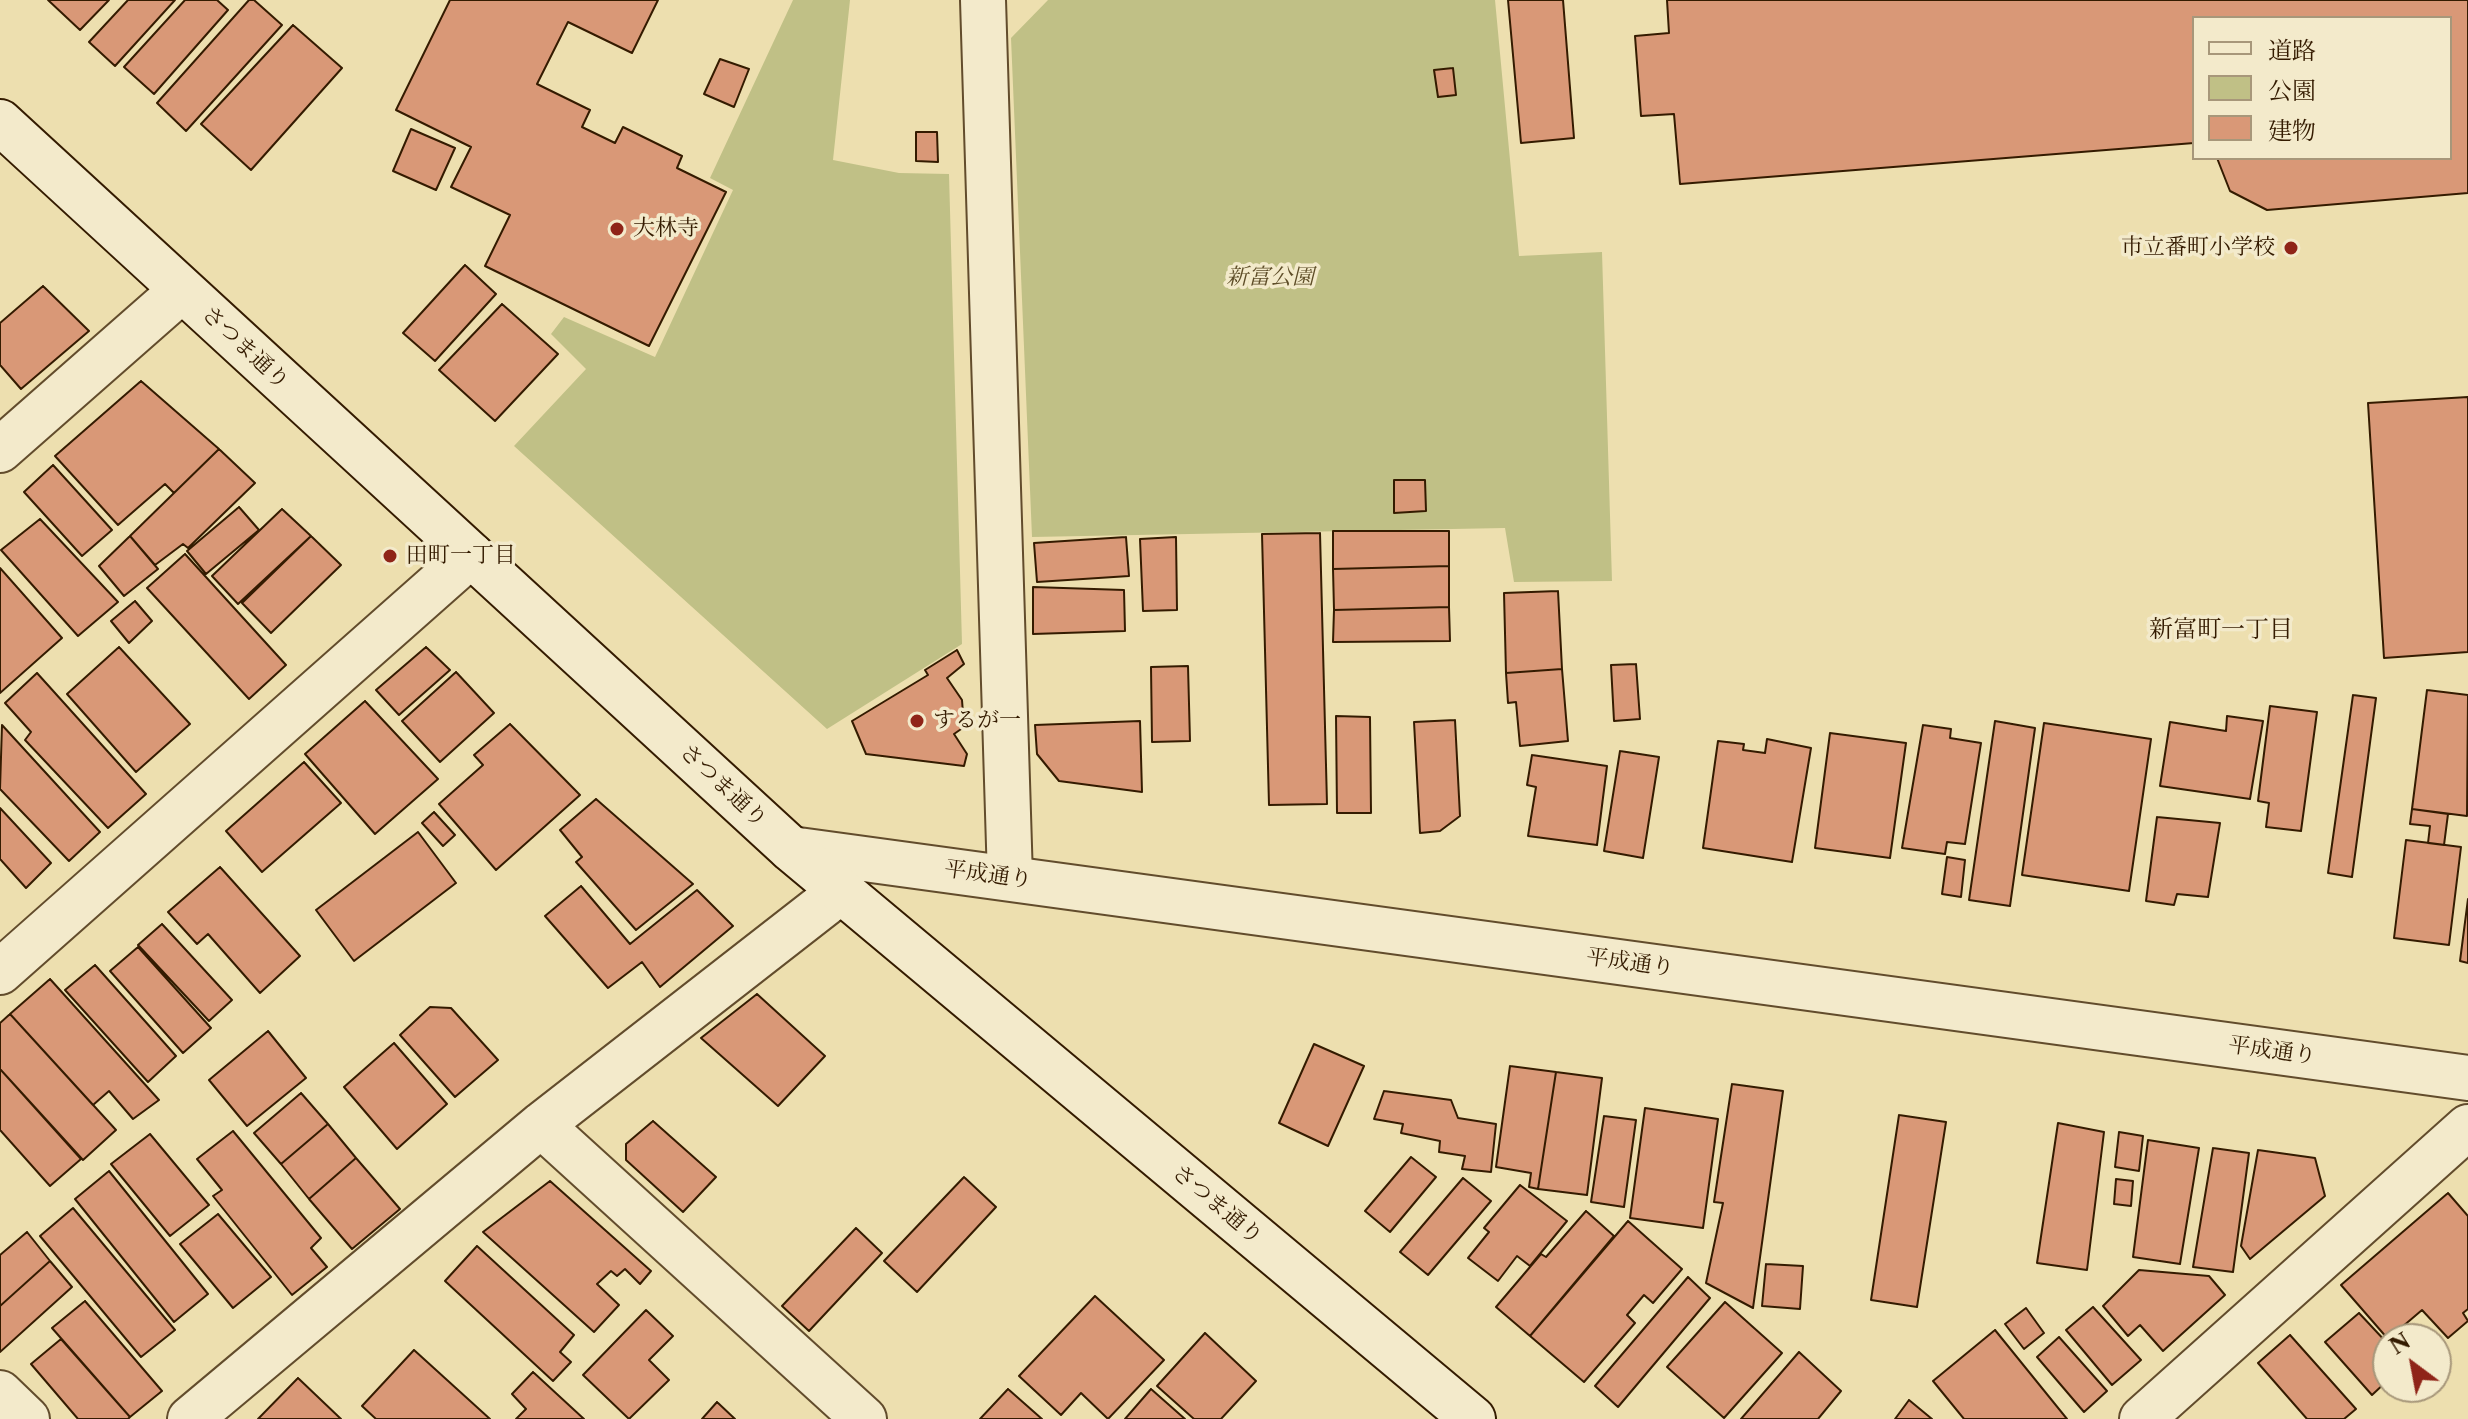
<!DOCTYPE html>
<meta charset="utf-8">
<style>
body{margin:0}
#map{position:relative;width:2468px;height:1419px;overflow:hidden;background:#eddfaf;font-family:"Libre Caslon Text","Noto Serif JP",serif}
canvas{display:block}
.legend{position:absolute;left:2192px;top:16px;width:260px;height:144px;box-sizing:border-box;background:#f3eacb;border:2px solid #a7977a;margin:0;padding:10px 14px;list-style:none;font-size:24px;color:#341b00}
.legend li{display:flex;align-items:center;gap:16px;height:40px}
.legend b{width:40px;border:2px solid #a7977a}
.north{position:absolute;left:2372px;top:1323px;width:80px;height:80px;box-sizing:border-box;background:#f3eacb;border:2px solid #a7977a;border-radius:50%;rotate:328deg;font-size:22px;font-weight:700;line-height:32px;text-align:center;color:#341b00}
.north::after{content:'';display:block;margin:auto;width:28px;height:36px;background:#8f2418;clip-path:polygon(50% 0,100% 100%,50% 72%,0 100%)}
</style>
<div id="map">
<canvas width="2468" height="1419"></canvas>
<ul class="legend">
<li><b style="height:10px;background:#f3eacb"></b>道路</li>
<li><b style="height:22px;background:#c0c086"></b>公園</li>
<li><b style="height:22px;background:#d99877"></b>建物</li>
</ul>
<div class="north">N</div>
</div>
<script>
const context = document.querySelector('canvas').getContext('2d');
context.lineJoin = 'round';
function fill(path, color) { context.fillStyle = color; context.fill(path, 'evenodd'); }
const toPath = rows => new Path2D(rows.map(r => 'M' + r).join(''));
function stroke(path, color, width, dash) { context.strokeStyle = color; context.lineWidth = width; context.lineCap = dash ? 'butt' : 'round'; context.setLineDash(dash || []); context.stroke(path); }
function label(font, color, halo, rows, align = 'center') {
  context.font = font + ' "Libre Caslon Text","Noto Serif JP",serif'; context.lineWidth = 7; context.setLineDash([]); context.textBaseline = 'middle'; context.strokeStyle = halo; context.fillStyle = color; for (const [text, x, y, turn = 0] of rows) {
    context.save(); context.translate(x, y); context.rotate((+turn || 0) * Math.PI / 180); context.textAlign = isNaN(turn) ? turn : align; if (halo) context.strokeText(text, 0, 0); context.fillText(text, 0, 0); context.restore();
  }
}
const green = toPath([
 [793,0,850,0,833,160,899,173,949,174,962,644,827,729,514,446,586,369,551,334,564,317,655,357,733,190,710,178],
 [1048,0,1495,0,1519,256,1602,252,1612,581,1514,582,1505,528,1032,537,1011,38]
]);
const building = toPath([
 [48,0,109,0,80,30,48,0],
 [128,0,175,0,115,66,89,42,128,0],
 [185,0,217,0,228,10,154,94,124,67,185,0],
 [249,0,254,0,282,25,186,131,157,103,249,0],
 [450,0,658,0,632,53,568,22,537,84,590,110,582,127,615,143,623,127,682,156,677,168,726,192,649,346,485,266,510,215,451,187,471,147,396,110,450,0],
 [1508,0,1563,0,1574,138,1521,143,1508,0],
 [1667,0,2468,0,2468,193,2267,210,2230,191,2217,158,2450,158,2450,18,2194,18,2194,143,1680,184,1674,114,1641,116,1635,36,1669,33,1667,0],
 [293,25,342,68,251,170,201,124,293,25],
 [720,59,749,69,734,107,704,94,720,59],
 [1453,68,1456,95,1438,97,1434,70,1453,68],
 [411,129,455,148,436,190,393,171,411,129],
 [916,132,937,132,938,162,916,161,916,132],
 [465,265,496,294,435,361,403,333,465,265],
 [43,286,89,331,21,389,0,365,0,323,43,286],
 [502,304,558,354,495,421,439,370,502,304],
 [141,381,219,449,174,493,165,484,118,525,55,456,141,381],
 [2468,397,2468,652,2384,658,2368,403,2468,397],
 [219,449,255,483,188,548,183,544,155,565,130,536,219,449],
 [53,465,112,530,82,556,24,492,53,465],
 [1394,480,1425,480,1426,511,1394,513,1394,480],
 [239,507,259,530,206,574,187,551,239,507],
 [282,509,311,536,238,604,212,576,282,509],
 [40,519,118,602,78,636,1,550,40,519],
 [1333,531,1449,531,1449,566,1333,569,1333,531],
 [1320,533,1327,804,1269,805,1262,534,1320,533],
 [130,536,158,569,124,596,99,566,130,536],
 [311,536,341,565,271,633,242,603,311,536],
 [1126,537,1129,576,1037,582,1034,543,1126,537],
 [1176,537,1177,610,1143,611,1140,539,1176,537],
 [185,554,286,665,249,699,147,588,185,554],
 [1449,566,1449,607,1334,610,1333,569,1449,566],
 [0,568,62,638,0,693,0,568],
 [1033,587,1124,590,1125,631,1033,634,1033,587],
 [1558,591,1562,669,1506,673,1504,593,1558,591],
 [135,601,152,621,129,643,111,621,135,601],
 [1449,607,1450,641,1333,642,1334,610,1449,607],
 [119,647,190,724,136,772,67,694,119,647],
 [426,647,450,670,399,715,376,690,426,647],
 [957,650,964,664,947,678,962,700,964,727,954,734,967,754,964,766,866,754,852,721,928,675,925,670,957,650],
 [1636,664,1640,719,1614,721,1611,665,1636,664],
 [1188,666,1190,741,1152,742,1151,667,1188,666],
 [1562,669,1568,741,1520,746,1516,702,1508,703,1506,673,1562,669],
 [456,672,494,713,440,762,402,721,456,672],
 [37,673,146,794,108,828,25,740,31,732,5,703,37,673],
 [2427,690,2468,695,2467,816,2412,809,2427,690],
 [2353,695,2376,698,2352,877,2328,873,2353,695],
 [365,701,438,779,375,834,305,754,365,701],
 [2270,706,2317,712,2301,831,2266,827,2269,803,2258,801,2270,706],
 [1336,716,1370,717,1371,813,1337,813,1336,716],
 [2227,716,2263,721,2250,799,2160,786,2170,722,2226,731,2227,716],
 [1455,720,1460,816,1440,831,1420,833,1414,722,1455,720],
 [1140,721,1142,792,1059,781,1037,754,1035,725,1140,721],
 [1995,721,2035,728,2010,906,1969,900,1995,721],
 [2044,723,2151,739,2129,891,2022,875,2044,723],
 [510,724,580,795,496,870,439,804,483,765,474,755,510,724],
 [2,725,100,832,69,861,0,789,2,725],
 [1923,725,1951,729,1950,738,1981,743,1965,844,1947,842,1945,854,1902,848,1923,725],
 [1830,733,1906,743,1890,858,1815,848,1830,733],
 [1767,739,1811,748,1792,862,1703,848,1718,741,1744,744,1743,750,1765,753,1767,739],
 [1620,751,1659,757,1643,858,1604,851,1620,751],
 [1532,755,1607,766,1597,845,1528,836,1536,787,1527,785,1532,755],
 [304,762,341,803,262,872,226,831,304,762],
 [596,799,693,884,636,930,576,862,582,857,560,830,596,799],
 [0,808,51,863,26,888,0,859,0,808],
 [2412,809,2448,814,2444,845,2428,843,2430,826,2410,824,2412,809],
 [434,812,455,835,443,846,422,823,434,812],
 [2157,817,2220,823,2208,897,2177,894,2174,905,2146,901,2157,817],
 [418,832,456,883,354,961,316,910,418,832],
 [2406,840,2461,847,2449,945,2394,938,2406,840],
 [1947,857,1965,860,1961,897,1942,894,1947,857],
 [220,867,300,956,260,993,208,934,197,944,168,912,220,867],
 [581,886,630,944,697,890,733,926,660,987,642,962,608,988,545,916,581,886],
 [2468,899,2468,963,2460,961,2468,899],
 [162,924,232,1000,209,1021,138,945,162,924],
 [138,947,211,1028,183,1053,110,971,138,947],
 [95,965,176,1056,148,1082,65,990,95,965],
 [50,979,159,1100,133,1119,109,1091,93,1105,10,1014,50,979],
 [757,994,825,1056,778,1106,701,1038,757,994],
 [430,1007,451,1008,498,1060,455,1097,400,1035,430,1007],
 [10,1014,116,1130,83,1160,0,1069,0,1023,10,1014],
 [268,1031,306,1078,247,1126,209,1080,268,1031],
 [394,1043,447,1104,397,1149,344,1087,394,1043],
 [1314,1044,1364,1066,1328,1146,1279,1123,1314,1044],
 [1510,1066,1556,1072,1538,1189,1529,1187,1531,1173,1496,1167,1510,1066],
 [0,1069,81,1159,50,1186,0,1130,0,1069],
 [1556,1072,1602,1078,1587,1195,1538,1189,1556,1072],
 [1732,1084,1783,1091,1753,1308,1706,1283,1723,1203,1714,1202,1732,1084],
 [1384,1091,1451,1100,1458,1118,1496,1124,1491,1172,1462,1169,1465,1156,1439,1152,1440,1141,1401,1133,1403,1124,1374,1119,1384,1091],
 [301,1093,328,1124,281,1164,254,1133,301,1093],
 [1645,1108,1718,1119,1703,1228,1630,1218,1645,1108],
 [1899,1115,1946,1122,1917,1307,1871,1300,1899,1115],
 [1604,1116,1636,1120,1624,1207,1591,1202,1604,1116],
 [653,1121,716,1177,683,1212,626,1160,626,1144,653,1121],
 [2058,1123,2104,1132,2087,1270,2037,1263,2058,1123],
 [328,1124,356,1158,309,1199,281,1164,328,1124],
 [233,1131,321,1238,311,1248,327,1267,292,1295,213,1196,222,1190,197,1159,233,1131],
 [2119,1132,2143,1136,2139,1171,2115,1167,2119,1132],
 [150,1134,209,1205,170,1236,111,1164,150,1134],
 [2148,1140,2199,1148,2180,1264,2133,1257,2148,1140],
 [2213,1148,2249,1153,2233,1272,2193,1267,2213,1148],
 [2258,1150,2315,1158,2325,1196,2250,1259,2241,1246,2258,1150],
 [1411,1157,1436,1177,1390,1232,1365,1211,1411,1157],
 [356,1158,400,1209,352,1249,309,1199,356,1158],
 [109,1171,208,1294,174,1322,75,1199,109,1171],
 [964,1177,996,1207,917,1292,884,1261,964,1177],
 [1463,1178,1491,1201,1428,1275,1400,1252,1463,1178],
 [2116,1179,2133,1181,2131,1206,2114,1204,2116,1179],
 [550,1181,651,1271,640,1284,625,1269,617,1276,611,1271,597,1284,619,1305,594,1332,483,1232,550,1181],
 [1520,1185,1567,1221,1530,1266,1517,1256,1498,1281,1468,1258,1489,1232,1484,1228,1520,1185],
 [2448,1193,2468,1216,2468,1309,2463,1313,2468,1321,2448,1338,2422,1310,2388,1339,2341,1285,2448,1193],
 [73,1208,175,1330,141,1357,40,1236,73,1208],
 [1586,1211,1614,1236,1530,1336,1496,1307,1541,1254,1546,1257,1586,1211],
 [218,1214,271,1277,233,1308,180,1244,218,1214],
 [1628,1221,1682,1269,1653,1303,1644,1295,1627,1315,1635,1323,1584,1382,1530,1336,1628,1221],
 [856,1228,882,1253,809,1331,782,1306,856,1228],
 [27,1232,50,1261,0,1306,0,1255,27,1232],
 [477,1246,574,1335,560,1352,571,1362,553,1381,445,1281,477,1246],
 [50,1261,72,1287,0,1352,0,1306,50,1261],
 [1766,1264,1803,1266,1800,1309,1762,1306,1766,1264],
 [2139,1270,2209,1276,2225,1295,2163,1351,2140,1325,2128,1336,2103,1306,2139,1270],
 [1688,1277,1710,1298,1618,1407,1595,1386,1688,1277],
 [1095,1296,1164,1360,1108,1419,1081,1393,1061,1415,1019,1376,1095,1296],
 [85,1301,162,1391,130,1417,52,1328,85,1301],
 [1725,1302,1782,1353,1724,1418,1667,1367,1725,1302],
 [2093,1307,2141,1360,2112,1385,2066,1330,2093,1307],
 [2026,1308,2044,1333,2024,1349,2005,1324,2026,1308],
 [646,1310,673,1336,649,1360,669,1380,629,1419,583,1375,646,1310],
 [2359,1313,2388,1344,2388,1380,2372,1395,2325,1342,2359,1313],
 [1995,1330,2067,1419,1964,1419,1933,1381,1995,1330],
 [1205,1333,1256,1381,1221,1419,1194,1419,1157,1386,1205,1333],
 [2290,1335,2356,1409,2344,1419,2307,1419,2258,1363,2290,1335],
 [2059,1337,2107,1391,2084,1412,2037,1357,2059,1337],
 [61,1339,130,1417,128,1419,78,1419,31,1364,61,1339],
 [414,1350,490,1419,376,1419,362,1406,414,1350],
 [1799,1352,1841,1391,1818,1419,1741,1419,1799,1352],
 [533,1372,584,1419,516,1419,526,1409,512,1394,533,1372],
 [298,1378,341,1419,258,1419,298,1378],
 [1008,1389,1042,1419,980,1419,1008,1389],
 [1151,1389,1185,1419,1125,1419,1151,1389],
 [1909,1400,1932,1419,1895,1419,1909,1400],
 [717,1402,735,1419,702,1419,717,1402]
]);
const minor = toPath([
 [983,0,1010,878],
 [0,450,182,290],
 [0,972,471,555],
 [541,1125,864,1419],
 [0,1393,27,1419],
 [190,1419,541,1125,840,892],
 [2142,1419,2468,1127]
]);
const tertiary = toPath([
 [791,849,2468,1078]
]);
const secondary = toPath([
 [0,122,791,849,1473,1419]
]);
const markers = [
 [617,229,8,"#8f2418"],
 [2291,248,8,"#8f2418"],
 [390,556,8,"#8f2418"],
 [917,721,8,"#8f2418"]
];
const poiNames = [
 ["大林寺",633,229],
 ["市立番町小学校",2275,248,"right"],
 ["田町一丁目",406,556],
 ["するが一",933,721]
];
const parkNames = [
 ["新富公園",1270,278]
];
const streetNames = [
 ["さつま通り",245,348,43],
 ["さつま通り",723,786,43],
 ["平成通り",988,875,8],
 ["平成通り",1630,963,8],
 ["平成通り",2272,1051,8],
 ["さつま通り",1217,1205,40]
];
const neighbourhoodNames = [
 ["新富町一丁目",2221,630]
];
fill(green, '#c0c086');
fill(building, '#d99877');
stroke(building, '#341b00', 2);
stroke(minor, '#624c2c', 48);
stroke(tertiary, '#624c2c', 48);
stroke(secondary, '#341b00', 48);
stroke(minor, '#f3eacb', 44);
stroke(tertiary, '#f3eacb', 44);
stroke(secondary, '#f3eacb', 44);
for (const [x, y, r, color] of markers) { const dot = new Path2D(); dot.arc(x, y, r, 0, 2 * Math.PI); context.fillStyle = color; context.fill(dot); stroke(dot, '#f3eacb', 3); }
label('22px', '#341b00', '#f3eacb', poiNames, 'left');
label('italic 22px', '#5e4d28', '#f3eacb', parkNames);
label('22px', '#341b00', '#f3eacb', streetNames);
label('24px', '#341b00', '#f3eacb', neighbourhoodNames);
</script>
